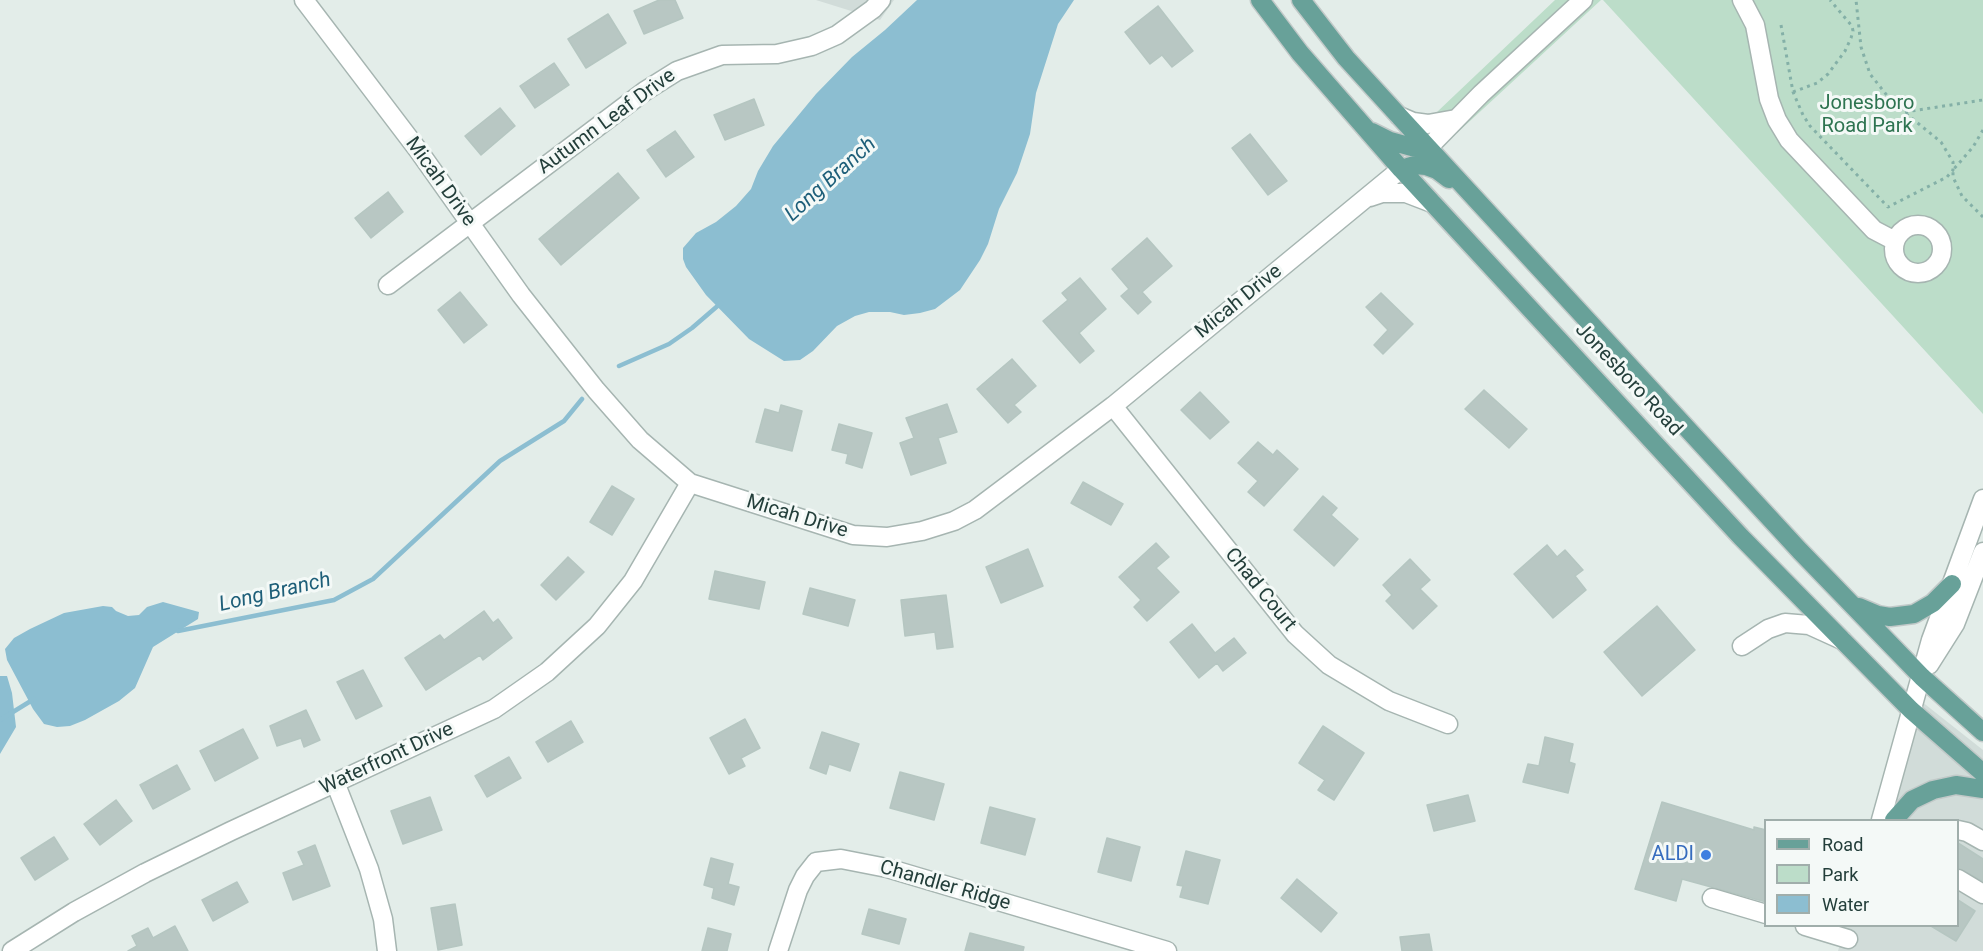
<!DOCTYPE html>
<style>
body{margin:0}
#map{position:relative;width:1983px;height:951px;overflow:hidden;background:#e3ede9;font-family:Roboto,sans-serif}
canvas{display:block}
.legend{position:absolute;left:1764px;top:819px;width:195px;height:108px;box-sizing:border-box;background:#f4f9f7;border:2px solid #a0aeab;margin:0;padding:8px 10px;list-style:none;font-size:18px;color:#233e3a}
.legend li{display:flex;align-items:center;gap:12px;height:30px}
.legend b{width:30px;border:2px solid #a0aeab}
</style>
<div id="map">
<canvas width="1983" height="951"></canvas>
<ul class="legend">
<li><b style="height:8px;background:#68a199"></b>Road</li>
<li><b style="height:16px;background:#bcddc9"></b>Park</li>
<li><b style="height:16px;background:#8cbed1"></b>Water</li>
</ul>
</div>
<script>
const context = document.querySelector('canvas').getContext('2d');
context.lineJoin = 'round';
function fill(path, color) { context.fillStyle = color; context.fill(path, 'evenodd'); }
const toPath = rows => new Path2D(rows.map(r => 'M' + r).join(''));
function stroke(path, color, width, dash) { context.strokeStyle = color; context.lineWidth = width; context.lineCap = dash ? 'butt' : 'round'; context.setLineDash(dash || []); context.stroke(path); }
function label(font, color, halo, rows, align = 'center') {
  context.font = font + ' Roboto,sans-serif'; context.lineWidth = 6; context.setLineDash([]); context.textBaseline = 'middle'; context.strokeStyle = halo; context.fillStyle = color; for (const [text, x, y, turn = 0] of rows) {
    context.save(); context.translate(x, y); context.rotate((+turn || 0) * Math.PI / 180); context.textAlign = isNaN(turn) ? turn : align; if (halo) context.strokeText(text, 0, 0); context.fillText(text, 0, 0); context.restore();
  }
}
const built = toPath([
 [816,0,894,0,880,20],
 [1907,690,1983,750,1983,951,1838,951,1845,926,1958,926,1958,820,1873,820]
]);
const green = toPath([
 [1555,0,1601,0,1457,133,1437,112],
 [1603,0,1983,0,1983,414]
]);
const water = toPath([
 [917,0,1074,0,1058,24,1036,93,1030,134,1017,173,999,209,988,244,980,260,960,290,935,309,920,313,904,315,890,312,869,312,855,316,837,326,813,351,800,360,784,361,749,339,706,295,686,267,683,259,683,248,696,233,716,222,736,206,751,189,758,171,773,146,816,94,852,57,885,30],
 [163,602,199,612,198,619,153,647,135,688,119,701,85,720,70,726,57,727,44,724,33,709,7,660,5,649,14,638,30,629,64,613,103,606,112,607,116,611,128,616,139,615,147,607],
 [0,676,7,676,12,693,16,727,0,754]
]);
const stream = toPath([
 [619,366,669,344,692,328,721,303],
 [178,631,334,600,373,579,500,461,564,421,582,399],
 [0,720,34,699]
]);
const building = toPath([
 [659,0,675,0,683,18,644,34,634,11,659,0],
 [1158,6,1193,51,1172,67,1162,55,1150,64,1125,32,1158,6],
 [608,14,626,43,586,68,568,39,608,14],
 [554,63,569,85,535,108,520,86,554,63],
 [754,99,764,125,725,140,714,115,754,99],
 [500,108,515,126,481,155,465,136,500,108],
 [675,131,694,157,666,177,647,150,675,131],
 [1250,134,1287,181,1268,195,1232,148,1250,134],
 [618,173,639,198,561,265,539,239,618,173],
 [388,192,403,212,371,238,355,218,388,192],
 [1147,238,1172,266,1142,292,1151,302,1138,314,1121,296,1129,289,1112,269,1147,238],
 [1080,278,1106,309,1079,333,1094,351,1080,363,1043,321,1068,300,1062,293,1080,278],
 [460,292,487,325,464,343,438,310,460,292],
 [1381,293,1413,324,1383,354,1374,345,1388,330,1366,307,1381,293],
 [1012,359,1036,386,1014,405,1021,412,1008,423,977,389,1012,359],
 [1484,390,1527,429,1509,448,1465,409,1484,390],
 [1200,392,1229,422,1210,439,1181,410,1200,392],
 [947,404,957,432,938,438,946,463,911,475,900,443,914,438,906,418,947,404],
 [781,405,802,411,792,451,756,442,765,409,779,413,781,405],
 [839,424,872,433,862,468,846,463,848,454,832,450,839,424],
 [1258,442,1273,455,1277,450,1298,469,1264,506,1248,492,1258,481,1238,463,1258,442],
 [1083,482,1123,504,1111,525,1071,503,1083,482],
 [612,486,634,499,612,535,590,522,612,486],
 [1323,496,1337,508,1331,515,1358,539,1334,566,1294,530,1323,496],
 [1156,543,1169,557,1156,568,1179,592,1147,621,1134,607,1141,600,1119,577,1156,543],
 [1547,545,1557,557,1565,550,1583,570,1575,576,1586,590,1553,618,1514,574,1547,545],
 [1028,549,1043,586,1001,603,986,567,1028,549],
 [568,557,584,572,556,600,541,585,568,557],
 [1410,559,1430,580,1420,589,1437,606,1413,629,1386,601,1392,595,1383,585,1410,559],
 [715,571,765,582,759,609,709,599,715,571],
 [810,588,855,600,848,626,803,614,810,588],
 [946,595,953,647,937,649,935,632,905,636,901,600,946,595],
 [1657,606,1695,650,1642,696,1604,652,1657,606],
 [484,611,493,623,498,619,512,638,483,660,480,655,426,690,405,658,440,635,444,640,484,611],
 [1192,624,1215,653,1234,638,1246,653,1223,671,1217,663,1199,678,1170,642,1192,624],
 [363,670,382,706,356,719,337,682,363,670],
 [306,710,320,740,304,747,301,738,277,746,270,726,306,710],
 [745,719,760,748,741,758,745,766,729,774,710,738,745,719],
 [571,721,583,742,548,762,536,742,571,721],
 [1323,726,1364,753,1334,800,1318,790,1325,780,1299,763,1323,726],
 [243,729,258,758,215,781,200,751,243,729],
 [822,732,859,744,850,771,829,764,826,774,810,768,822,732],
 [1545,737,1573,744,1569,762,1575,764,1568,793,1523,782,1528,764,1539,766,1545,737],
 [509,757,521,778,487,797,475,776,509,757],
 [177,765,190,789,153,809,140,785,177,765],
 [900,772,944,784,934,820,890,808,900,772],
 [1468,795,1475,821,1434,831,1427,805,1468,795],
 [430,797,442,830,403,844,391,811,430,797],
 [116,800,132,821,100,845,84,824,116,800],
 [1662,802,1754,830,1754,827,1766,830,1766,902,1682,879,1676,901,1635,889,1662,802],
 [990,807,1035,819,1025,855,981,843,990,807],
 [54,837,68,859,35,880,21,858,54,837],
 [1107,838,1140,847,1131,881,1098,872,1107,838],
 [1958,843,1983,859,1983,881,1958,868,1958,843],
 [315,845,330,886,293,900,283,873,304,865,298,852,315,845],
 [1186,851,1220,860,1208,904,1180,897,1183,886,1177,885,1186,851],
 [711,858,733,864,728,884,739,887,734,905,712,898,714,888,704,885,711,858],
 [1297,879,1337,913,1321,932,1281,898,1297,879],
 [237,882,248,902,213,921,202,900,237,882],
 [1958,900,1975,911,1956,941,1931,926,1958,926,1958,900],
 [455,904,462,945,438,950,431,908,455,904],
 [869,909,906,919,899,944,862,934,869,909],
 [175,926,188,951,128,951,137,946,132,936,148,928,153,938,175,926],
 [708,928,731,934,727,951,702,951,708,928],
 [970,933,1024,947,1023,951,965,951,970,933],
 [1429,934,1432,951,1402,951,1400,937,1429,934]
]);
const path = toPath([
 [1781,25,1793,92,1803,115,1810,126,1888,207,1947,177,1953,170,1953,162,1941,142,1893,103,1870,74,1861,47,1856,0],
 [1793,92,1817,83,1828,74,1845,51,1851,38,1853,31,1852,26,1830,0],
 [1905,112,1983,100],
 [1983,130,1973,147,1953,170,1953,177,1962,196,1983,217]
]);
const minor = toPath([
 [304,0,418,150,521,295,596,390,640,440,690,483,853,535,887,537,922,531,954,521,975,510,1113,406,1401,169],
 [1742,0,1755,25,1769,99,1777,120,1789,140,1874,230,1895,241],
 [1399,116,1413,122,1428,124,1456,119],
 [1428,148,1481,94,1583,0],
 [1370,197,1382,193,1406,193,1432,203],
 '1894 249a24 24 0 1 1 48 0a24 24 0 1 1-48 0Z',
 [388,285,645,91,677,71,722,55,777,54,812,46,837,35,873,9,881,0],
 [1113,406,1295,634,1329,665,1389,701,1448,724],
 [1742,646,1768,629,1785,623,1809,625,1842,640],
 [1929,665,1955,624,1983,552],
 [335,782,369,869,383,919,387,951],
 [1881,820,1931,640,1983,499],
 [1958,830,1967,832,1983,841],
 [1958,879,1983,894],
 [1712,898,1766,914],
 [1805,926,1848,939],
 [12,951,74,912,145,873,231,831,494,709,547,672,597,626,633,581,690,483],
 [778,951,798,890,805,876,816,862,841,859,887,868,1167,951]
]);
const major = toPath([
 [1260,0,1300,53,1401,169,1741,537,1911,710,1983,773],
 [1301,0,1346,58,1399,116,1800,551,1922,677,1983,732],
 [1372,132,1390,141,1412,147,1428,148],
 [1401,169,1414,165,1426,166,1437,170,1449,179],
 [1859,607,1878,615,1890,617,1914,614,1933,603,1952,584],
 [1894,820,1912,800,1933,790,1956,785,1983,789]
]);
const markers = [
 [1706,855,6,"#3f7fe0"]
];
const parkNames = [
 ["Jonesboro",1867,104],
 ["Road Park",1867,127]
];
const streetNames = [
 ["Autumn Leaf Drive",607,122,-36],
 ["Micah Drive",440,182,54],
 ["Micah Drive",1239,302,-39],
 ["Jonesboro Road",1628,380,47],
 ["Micah Drive",797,517,17],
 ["Chad Court",1260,590,51],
 ["Waterfront Drive",387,759,-25],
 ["Chandler Ridge",945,886,16]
];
const shopNames = [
 ["ALDI",1694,855]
];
const waterNames = [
 ["Long Branch",831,180,-42],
 ["Long Branch",275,593,-13]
];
fill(built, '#d1dcd9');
fill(green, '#bcddc9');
fill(water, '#8cbed1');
stroke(stream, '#8cbed1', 4.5);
fill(building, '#b8c7c3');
stroke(building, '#b5c6c1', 1.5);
stroke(minor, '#a6b5b1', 21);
stroke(major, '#c1c9c8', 21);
stroke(path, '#84b0a7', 3, [3, 4.5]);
stroke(minor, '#fff', 18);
stroke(major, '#68a199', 18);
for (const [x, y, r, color] of markers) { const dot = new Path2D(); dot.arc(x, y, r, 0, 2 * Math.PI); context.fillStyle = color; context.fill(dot); stroke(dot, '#f4f9f7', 2); }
label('20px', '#2e7451', '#f4f9f7', parkNames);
label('20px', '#233e3a', '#f4f9f7', streetNames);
label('20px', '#366cbe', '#f4f9f7', shopNames, 'right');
label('italic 21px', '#1e5f79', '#f4f9f7', waterNames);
</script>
